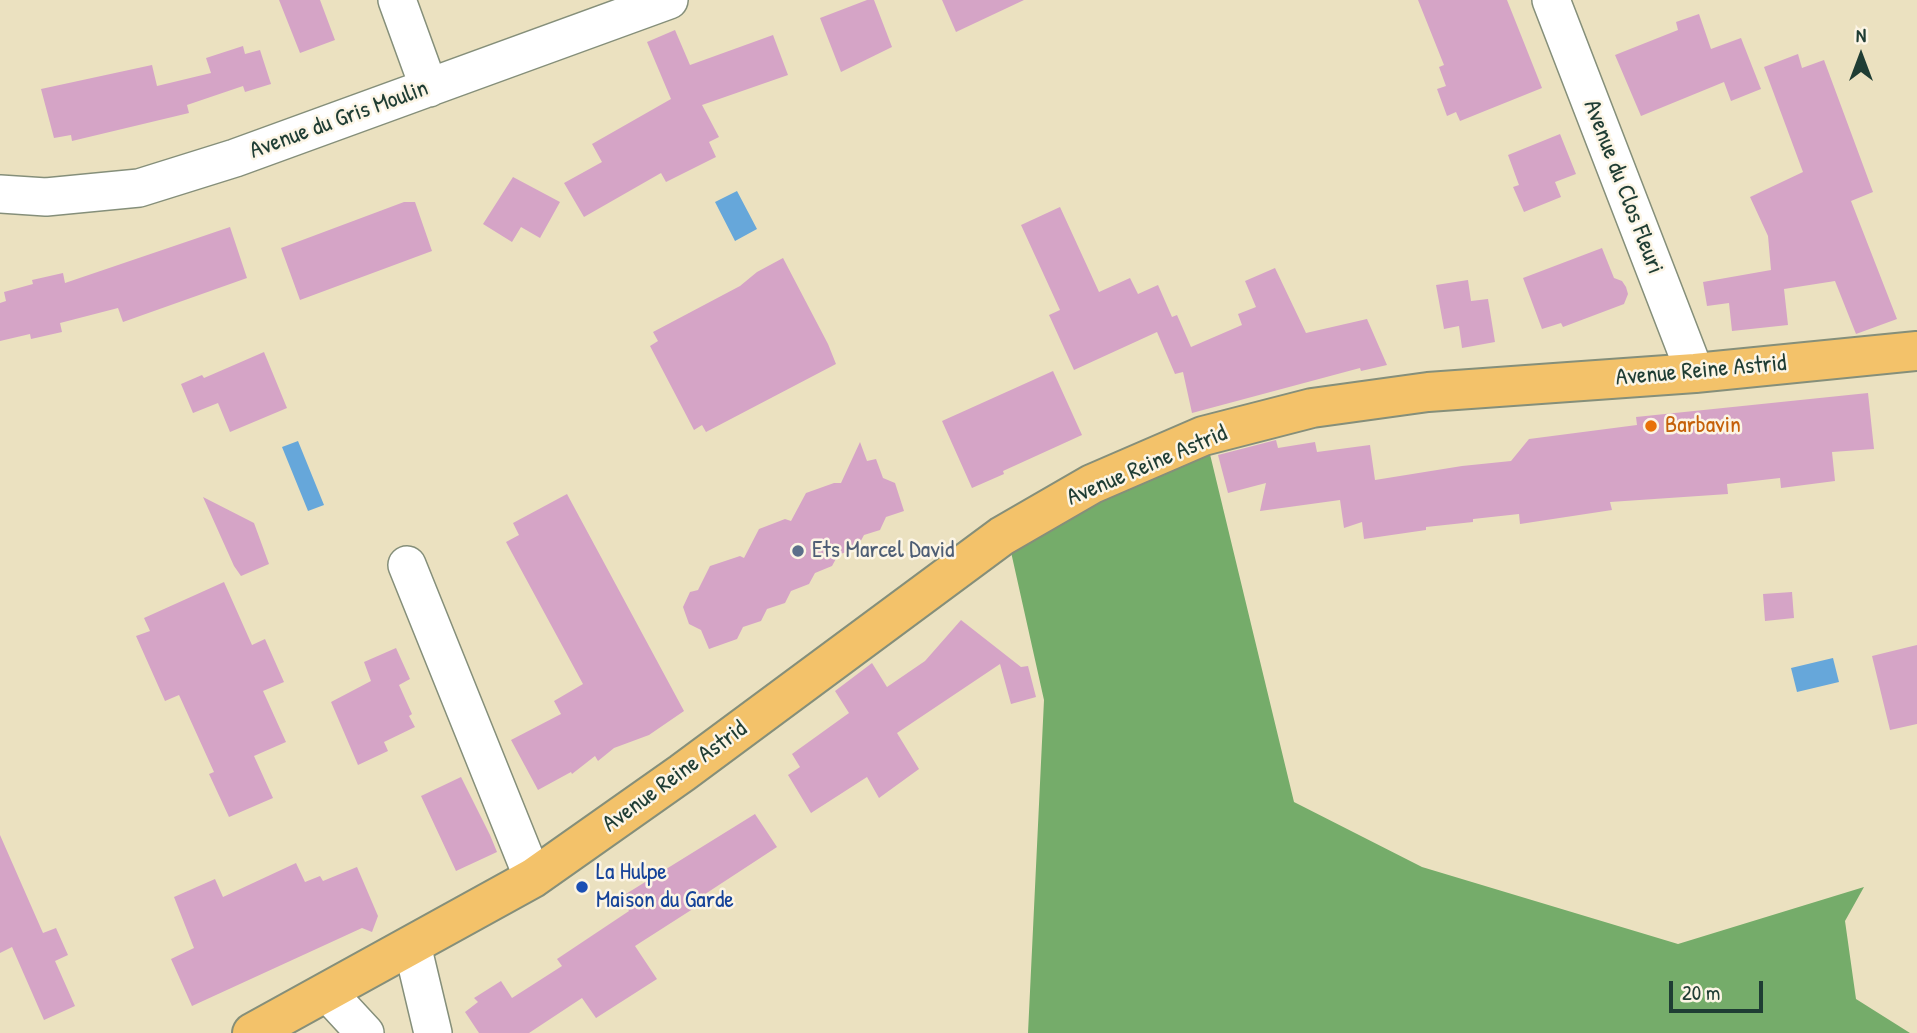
<!DOCTYPE html>
<style>
body{margin:0}
#map{position:relative;width:1917px;height:1033px;overflow:hidden;background:#ebe1c0;font-family:"Patrick Hand",sans-serif}
canvas{display:block}
.north{position:absolute;left:1826px;top:21px;width:70px;height:70px;-webkit-text-stroke:5px #fcf5e5;paint-order:stroke;rotate:0deg;font-size:19px;font-weight:700;line-height:28px;text-align:center;color:#1f3d34}
.north::after{content:'';display:block;margin:auto;width:24px;height:32px;background:#1f3d34;clip-path:polygon(50% 0,100% 100%,50% 72%,0 100%)}
.scale{position:absolute;left:1669px;top:981px;width:94px;height:32px;box-sizing:border-box;border:4px solid #1f3d34;border-top:0;padding-left:9px;font-size:21px;line-height:24px;white-space:nowrap;color:#1f3d34;-webkit-text-stroke:5px #fcf5e5;paint-order:stroke}
</style>
<div id="map">
<canvas width="1917" height="1033"></canvas>
<div class="north">N</div>
<div class="scale">20 m</div>
</div>
<script>
const context = document.querySelector('canvas').getContext('2d');
context.lineJoin = 'round';
function fill(path, color) { context.fillStyle = color; context.fill(path, 'evenodd'); }
const toPath = rows => new Path2D(rows.map(r => 'M' + r).join(''));
function stroke(path, color, width, dash) { context.strokeStyle = color; context.lineWidth = width; context.lineCap = dash ? 'butt' : 'round'; context.setLineDash(dash || []); context.stroke(path); }
function label(font, color, halo, rows, align = 'center') {
  context.font = font + ' "Patrick Hand",sans-serif'; context.lineWidth = 5; context.setLineDash([]); context.textBaseline = 'middle'; context.strokeStyle = halo; context.fillStyle = color; for (const [text, x, y, turn = 0] of rows) {
    context.save(); context.translate(x, y); context.rotate((+turn || 0) * Math.PI / 180); context.textAlign = isNaN(turn) ? turn : align; if (halo) context.strokeText(text, 0, 0); context.fillText(text, 0, 0); context.restore();
  }
}
const forest = toPath([
 [1208,446,1294,802,1422,867,1678,944,1864,887,1845,921,1856,999,1910,1033,1028,1033,1044,700,1009,543]
]);
const water = toPath([
 [737,191,757,229,735,241,715,202],
 [298,441,324,505,308,511,282,447],
 [1833,658,1839,682,1797,692,1791,668]
]);
const building = toPath([
 [279,0,320,0,335,40,300,53],
 [867,0,874,0,892,47,841,72,820,18],
 [942,0,1024,0,956,32],
 [1418,0,1507,0,1542,88,1460,121,1456,112,1447,116,1437,89,1446,86,1439,67,1444,65],
 [1699,14,1711,49,1741,38,1761,89,1731,101,1724,82,1641,116,1615,55,1678,30,1676,22],
 [675,30,690,65,773,35,788,75,702,105,719,137,709,142,716,157,666,182,661,173,584,217,564,183,602,162,592,144,671,99,647,42],
 [243,46,245,54,260,50,271,84,245,92,243,86,187,105,189,113,72,141,71,135,54,138,41,89,152,65,157,86,211,73,206,58],
 [1798,54,1802,68,1824,60,1873,192,1851,201,1897,319,1856,334,1835,281,1784,289,1788,325,1732,331,1729,303,1707,306,1703,282,1771,270,1768,236,1750,197,1803,172,1764,67],
 [1560,134,1576,174,1555,182,1561,197,1524,212,1513,187,1519,185,1508,155],
 [513,177,560,202,540,238,521,227,512,242,483,224],
 [404,202,415,202,432,251,300,300,281,248],
 [1060,207,1099,292,1130,278,1138,294,1158,285,1172,317,1177,315,1191,347,1242,325,1238,314,1256,307,1245,281,1275,268,1306,333,1367,319,1387,365,1361,371,1360,368,1192,413,1183,372,1175,374,1157,332,1074,370,1049,315,1060,310,1021,225],
 [230,227,247,278,123,322,118,308,60,323,62,332,31,339,30,334,0,341,0,303,6,301,4,292,33,284,32,280,63,273,65,283],
 [1602,248,1614,278,1622,281,1626,287,1628,294,1624,304,1563,327,1561,323,1542,329,1523,278],
 [783,258,828,344,836,364,706,432,702,425,694,430,650,346,658,341,653,332,740,286,757,272],
 [1468,280,1471,301,1488,299,1495,342,1462,348,1459,326,1444,329,1436,285],
 [264,352,287,408,230,432,218,403,193,413,181,384,202,375,204,378],
 [1053,371,1082,435,1003,471,1004,474,972,488,942,421],
 [1868,393,1874,449,1832,452,1835,481,1781,488,1780,478,1727,484,1728,494,1610,502,1612,510,1520,524,1519,514,1473,519,1473,522,1426,527,1426,530,1364,539,1362,522,1344,528,1340,500,1260,511,1266,483,1228,493,1218,455,1276,440,1278,448,1315,442,1317,452,1370,445,1375,480,1462,466,1511,461,1529,439,1637,425,1636,417],
 [860,442,867,461,876,459,883,478,895,483,904,511,886,517,880,530,864,535,857,548,838,555,832,566,815,573,809,584,791,591,785,603,767,609,761,621,743,627,737,639,709,649,701,630,689,624,683,607,690,592,698,590,710,566,740,556,744,558,759,529,785,519,791,521,806,493,834,483,841,483],
 [567,494,684,711,649,735,614,748,598,761,595,756,572,774,571,772,538,790,511,740,561,714,554,701,583,684,506,542,519,535,513,523],
 [203,497,254,523,269,564,241,576,234,566],
 [224,582,252,645,265,639,284,682,263,691,286,742,254,756,273,798,229,817,209,774,214,772,179,695,165,701,136,636,150,631,144,618],
 [1792,592,1794,618,1765,621,1763,594],
 [961,620,1021,667,1028,666,1036,697,1011,704,1000,664,897,733,919,769,879,798,867,777,811,813,788,775,800,767,792,754,849,713,835,691,872,663,887,687,925,661],
 [1917,645,1917,724,1890,730,1872,656],
 [396,648,410,679,399,685,412,714,409,716,415,727,384,742,388,751,358,765,331,702,371,681,364,662],
 [461,777,490,835,497,852,456,871,421,796],
 [755,814,777,847,696,900,699,905,635,946,657,979,596,1018,582,998,529,1033,479,1033,465,1012,478,1002,474,998,501,981,512,998,562,966,557,959,629,911,621,897],
 [0,835,43,933,56,928,68,955,55,961,75,1006,44,1020,12,947,0,953],
 [296,863,305,882,320,876,323,881,357,867,378,916,372,932,362,928,192,1006,171,959,194,948,174,897,215,879,223,897]
]);
const minor = toPath([
 [397,0,429,88],
 [1551,0,1695,373],
 [0,194,46,197,139,188,235,158,669,0],
 [407,565,533,878],
 [412,945,433,1033],
 [327,992,365,1033]
]);
const major = toPath([
 [252,1033,533,878,682,773,1002,536,1092,484,1203,436,1312,408,1428,392,1695,373,1917,351]
]);
const markers = [
 [1651,426,7,"#e8710a"],
 [798,551,7,"#5c6f8a"],
 [582,887,7,"#1a4fb4"]
];
const streetNames = [
 ["Avenue du Gris Moulin",339,120,-20],
 ["Avenue du Clos Fleuri",1623,187,69],
 ["Avenue Reine Astrid",1701,371,-5],
 ["Avenue Reine Astrid",1147,466,-23],
 ["Avenue Reine Astrid",675,777,-36]
];
const foodNames = [
 ["Barbavin",1665,426]
];
const serviceNames = [
 ["Ets Marcel David",812,551]
];
const transitNames = [
 ["La Hulpe",596,873],
 ["Maison du Garde",596,901]
];
fill(forest, '#75ac6a');
fill(water, '#66a7da');
fill(building, '#d5a4c6');
stroke(minor, '#858f7a', 40);
stroke(major, '#858f7a', 42);
stroke(minor, '#fff', 37);
stroke(major, '#f3c26a', 38);
for (const [x, y, r, color] of markers) { const dot = new Path2D(); dot.arc(x, y, r, 0, 2 * Math.PI); context.fillStyle = color; context.fill(dot); stroke(dot, '#fcf5e5', 2.5); }
label('24px', '#1f3d34', '#fcf5e5', streetNames);
label('24px', '#c56008', '#fcf5e5', foodNames, 'left');
label('24px', '#4e5e75', '#fcf5e5', serviceNames, 'left');
label('24px', '#164399', '#fcf5e5', transitNames, 'left');
</script>
